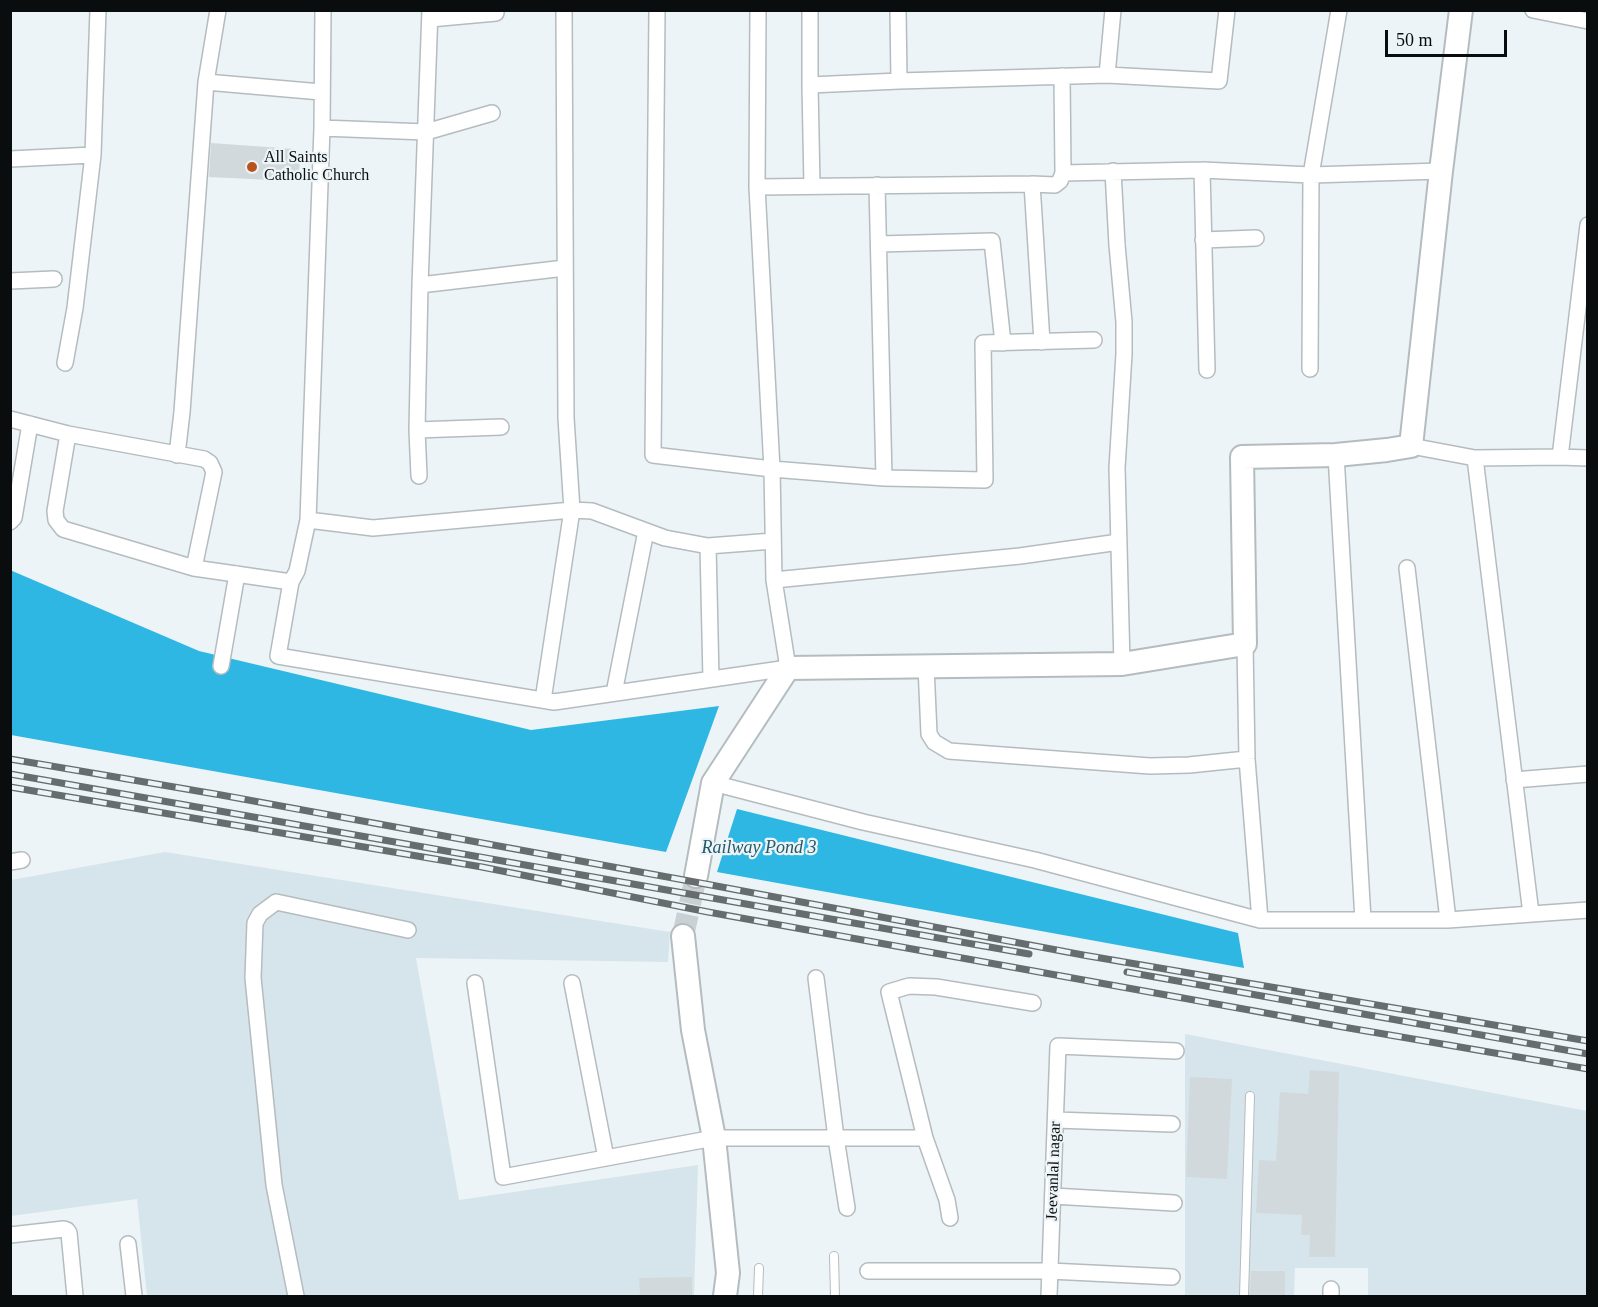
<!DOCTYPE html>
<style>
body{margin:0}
#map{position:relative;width:1598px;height:1307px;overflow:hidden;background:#ecf4f7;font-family:Georgia,serif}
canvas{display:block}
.frame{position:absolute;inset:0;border:12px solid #0a0d0e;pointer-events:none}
.scale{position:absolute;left:1385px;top:30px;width:122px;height:27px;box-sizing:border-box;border:3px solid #0a0d0e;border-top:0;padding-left:8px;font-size:18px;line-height:21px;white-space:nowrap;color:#0a0d0e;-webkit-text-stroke:4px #ecf4f7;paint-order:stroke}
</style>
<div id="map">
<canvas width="1598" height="1307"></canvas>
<div class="frame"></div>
<div class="scale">50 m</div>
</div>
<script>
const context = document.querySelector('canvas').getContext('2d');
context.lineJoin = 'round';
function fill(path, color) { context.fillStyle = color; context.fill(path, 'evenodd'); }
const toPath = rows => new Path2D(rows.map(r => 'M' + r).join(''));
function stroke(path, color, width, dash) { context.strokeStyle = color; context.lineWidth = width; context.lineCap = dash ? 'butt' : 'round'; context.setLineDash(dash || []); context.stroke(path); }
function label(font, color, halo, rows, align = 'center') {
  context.font = font + ' Georgia,serif'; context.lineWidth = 4.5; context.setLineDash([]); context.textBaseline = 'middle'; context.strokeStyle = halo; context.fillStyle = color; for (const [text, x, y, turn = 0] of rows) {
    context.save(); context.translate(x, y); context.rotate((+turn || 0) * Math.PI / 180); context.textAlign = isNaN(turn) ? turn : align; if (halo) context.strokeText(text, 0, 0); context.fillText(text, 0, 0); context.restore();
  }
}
const built = toPath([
 [165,852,670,932,668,962,416,958,459,1200,698,1165,694,1296,147,1296,137,1199,11,1216,11,880],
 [1185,1034,1587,1111,1587,1296,1368,1296,1368,1268,1295,1268,1294,1296,1185,1296]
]);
const water = toPath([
 [10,570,199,651,531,730,719,706,666,852,11,735],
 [737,809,1238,933,1244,968,717,872]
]);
const building = toPath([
 [211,143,295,149,300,161,299,172,293,181,209,177],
 [1310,1070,1339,1072,1335,1257,1309,1257,1310,1235,1301,1235,1302,1215,1256,1213,1259,1160,1276,1161,1280,1092,1308,1094],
 [1190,1077,1232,1079,1227,1179,1186,1177],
 [1251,1271,1285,1271,1285,1296,1250,1296],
 [692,1277,692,1296,640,1296,639,1278]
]);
const secondaryTunnel = toPath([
 [683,936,696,876]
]);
const lane = toPath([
 [834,1256,835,1296],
 [758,1296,759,1268],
 [1244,1296,1250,1096]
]);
const street = toPath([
 [323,10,322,128,308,520,297,571,291,582,278,656,554,702,788,668,774,580,772,469,757,187,758,10],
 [657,10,653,455,772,469,884,478,985,480,983,343,1094,340],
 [810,10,810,85,899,81],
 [898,10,899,81,1107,75],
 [1113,10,1107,75,1219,81,1227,10],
 [1533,10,1588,21],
 [430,19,496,13],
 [206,82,321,92],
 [810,85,812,186],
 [322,128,426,132,492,113],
 [10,159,93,155],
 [1202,170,1207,370],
 [1113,171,1117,245,1124,322,1124,354,1117,468,1122,664],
 [1063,173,1202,170,1311,175,1441,171],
 [877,185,884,478],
 [757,187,1032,184],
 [1203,240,1256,238],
 [879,244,992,241,1003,343],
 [10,281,54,279],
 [420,285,565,268],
 [1042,342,1032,184,1055,185,1060,181,1063,173,1062,76],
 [65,363,75,308,93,155,98,10],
 [1310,369,1311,175,1339,10],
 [10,419,68,434,204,459,210,463,214,472,194,568],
 [417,430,501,427],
 [68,434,55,511,56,520,63,529,194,568,291,582],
 [1411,446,1475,458,1560,457,1588,458],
 [177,455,182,412,206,82,218,10],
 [1336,455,1363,920],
 [1560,457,1588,225],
 [1475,458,1531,914],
 [419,476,417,430,420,285,430,10],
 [308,520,373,528,572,510,592,511,665,538,708,546,773,541],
 [10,522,14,518,30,424],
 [708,546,711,679],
 [1407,568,1448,920],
 [774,580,1020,556,1119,542],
 [1245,644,1247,759,1260,920],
 [221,666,237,574],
 [926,666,929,734,934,742,949,751,1150,766,1189,765,1247,759],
 [614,693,646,531],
 [543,700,572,510,566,418,564,10],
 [1514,780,1588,774],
 [713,783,863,822,1035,860,1260,920,1448,920,1588,910],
 [10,862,22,860],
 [475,983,503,1177,714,1138,836,1138,816,978],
 [572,983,606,1158],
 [1056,1120,1172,1124],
 [1053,1196,1174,1203],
 [847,1208,836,1138,925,1138],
 [950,1218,947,1200,925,1138,889,992,909,986,936,987,1033,1003],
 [10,1235,64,1229,67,1230,69,1233,75,1296],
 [128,1244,134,1296],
 [868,1271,1050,1271,1172,1277],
 [296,1296,274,1185,253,978,255,923,260,914,276,902,408,930],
 [1049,1296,1058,1046,1176,1051],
 [1331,1296,1331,1289]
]);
const secondary = toPath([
 [696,876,713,783,788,668,1122,664,1245,644,1242,457,1336,455,1387,450,1411,446,1441,171,1461,10],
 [683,936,693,1030,714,1138,728,1273,725,1296]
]);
const rail = toPath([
 [10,759,221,795,711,885,1083,955,1588,1041],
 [10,774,1029,954],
 [10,787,482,867,708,912,1343,1027,1588,1069],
 [1127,972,1588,1054]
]);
const markers = [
 [252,167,6,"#b7541e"]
];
const poiNames = [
 ["All Saints",264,158],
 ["Catholic Church",264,176]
];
const streetNames = [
 ["Jeevanlal nagar",1054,1171,-88]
];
const waterNames = [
 ["Railway Pond 3",759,848]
];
fill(built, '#d6e5eb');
fill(water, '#2fb7e3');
fill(building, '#d2d9dc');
stroke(secondaryTunnel, '#cad1d4', 22, [22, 11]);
stroke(lane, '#b5bcbf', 10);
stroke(street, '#b5bcbf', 18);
stroke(secondary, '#b5bcbf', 26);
stroke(lane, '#fff', 8);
stroke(street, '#fff', 15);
stroke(secondary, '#fff', 22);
stroke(rail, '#676d6e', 7);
stroke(rail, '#ecf4f7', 4.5, [14]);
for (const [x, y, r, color] of markers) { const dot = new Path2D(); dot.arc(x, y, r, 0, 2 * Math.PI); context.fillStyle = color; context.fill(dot); stroke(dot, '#ecf4f7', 2); }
label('16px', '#0a0d0e', '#ecf4f7', poiNames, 'left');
label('16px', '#0a0d0e', '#ecf4f7', streetNames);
label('italic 18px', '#25596c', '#ecf4f7', waterNames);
</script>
